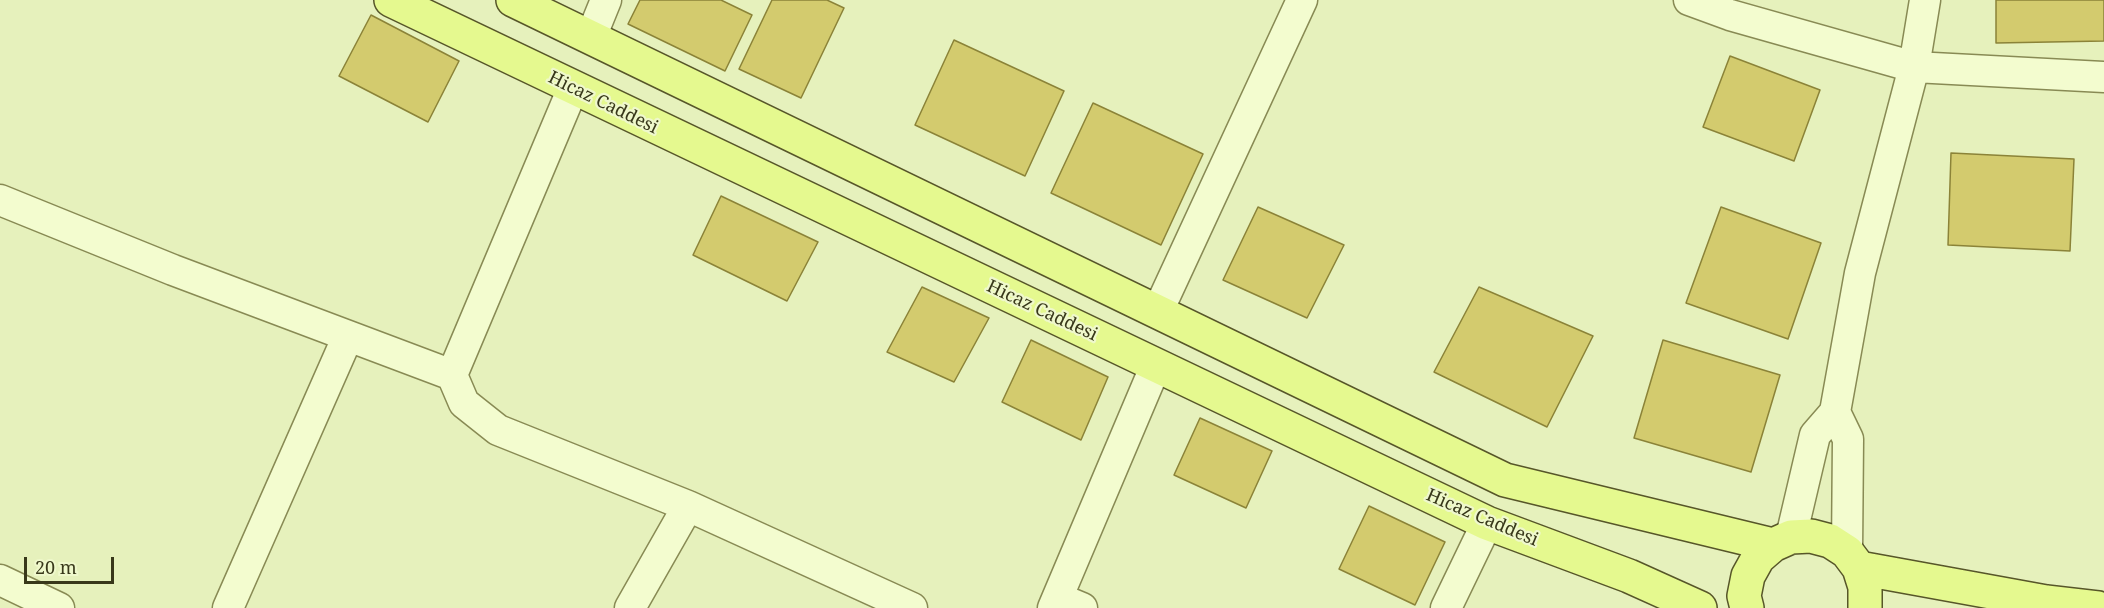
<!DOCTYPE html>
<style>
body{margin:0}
#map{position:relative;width:2104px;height:608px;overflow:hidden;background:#e6f1bc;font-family:"Noto Serif",serif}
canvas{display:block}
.scale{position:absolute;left:24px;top:557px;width:90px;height:27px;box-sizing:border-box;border:3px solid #38381a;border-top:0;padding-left:8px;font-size:18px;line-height:21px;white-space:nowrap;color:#38381a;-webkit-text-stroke:4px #eff8cc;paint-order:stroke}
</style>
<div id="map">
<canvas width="2104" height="608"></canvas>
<div class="scale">20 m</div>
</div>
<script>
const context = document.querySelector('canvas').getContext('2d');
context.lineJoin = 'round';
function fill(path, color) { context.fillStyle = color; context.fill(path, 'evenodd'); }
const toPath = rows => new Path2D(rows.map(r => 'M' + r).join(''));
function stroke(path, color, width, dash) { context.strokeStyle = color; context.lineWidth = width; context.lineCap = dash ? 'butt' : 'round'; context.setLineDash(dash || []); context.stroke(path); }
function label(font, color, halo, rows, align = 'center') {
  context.font = font + ' "Noto Serif",serif'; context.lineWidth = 4.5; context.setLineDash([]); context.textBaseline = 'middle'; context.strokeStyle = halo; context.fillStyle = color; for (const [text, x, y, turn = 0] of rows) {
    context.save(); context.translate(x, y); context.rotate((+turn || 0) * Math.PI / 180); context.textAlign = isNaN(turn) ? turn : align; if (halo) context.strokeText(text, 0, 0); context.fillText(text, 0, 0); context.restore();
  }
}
const building = toPath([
 [640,0,721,0,752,15,725,71,628,24,640,0],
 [772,0,827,0,844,8,801,98,739,69,772,0],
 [1996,0,2104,0,2104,41,1996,43,1996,0],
 [371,15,459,61,428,122,339,76,371,15],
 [954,40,1064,91,1025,176,915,125,954,40],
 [1730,56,1820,90,1794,161,1703,127,1730,56],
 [1093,103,1203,154,1161,245,1051,193,1093,103],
 [1951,153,2074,159,2070,251,1948,245,1951,153],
 [721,196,818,242,787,301,693,255,721,196],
 [1258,207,1344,245,1307,318,1223,280,1258,207],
 [1721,207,1821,243,1788,339,1686,303,1721,207],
 [922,287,989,318,954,382,887,352,922,287],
 [1479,287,1593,336,1547,427,1434,372,1479,287],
 [1031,340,1108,377,1081,440,1002,402,1031,340],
 [1663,340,1780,375,1751,472,1634,438,1663,340],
 [1200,418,1272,451,1246,508,1174,475,1200,418],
 [1369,506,1445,542,1415,605,1339,569,1369,506]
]);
const minor = toPath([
 [1689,0,1730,15,1914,67,2104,77],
 [591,37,606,0],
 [573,88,452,375,464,403,498,430,688,506,912,608],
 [0,200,173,270,452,375],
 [1158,311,1302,0],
 [1835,412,1860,273,1914,67,1925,0],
 [1791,537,1815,435,1835,412,1848,439,1847,552],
 [0,580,59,608],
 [1058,598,1082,608],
 [228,608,348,336],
 [630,608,688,506],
 [1053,608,1156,365],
 [1446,608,1487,523]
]);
const major = toPath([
 [391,0,1487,523,1629,576,1700,608],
 [513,0,1505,480,1773,545],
 [1859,568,2046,602,2098,608],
 [1747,608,1744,596,1748,576,1758,558,1773,545,1791,537,1811,536,1830,541,1847,552,1859,568,1865,587,1865,608]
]);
const streetNames = [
 ["Hicaz Caddesi",603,103,26],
 ["Hicaz Caddesi",1042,311,25],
 ["Hicaz Caddesi",1482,518,23]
];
fill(building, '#d3cb6e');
stroke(building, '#8b8338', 1.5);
stroke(minor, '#888a54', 33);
stroke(major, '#575629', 36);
stroke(minor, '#f3fccf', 30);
stroke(major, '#e5f98f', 33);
label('18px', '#38381a', '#eff8cc', streetNames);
</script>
